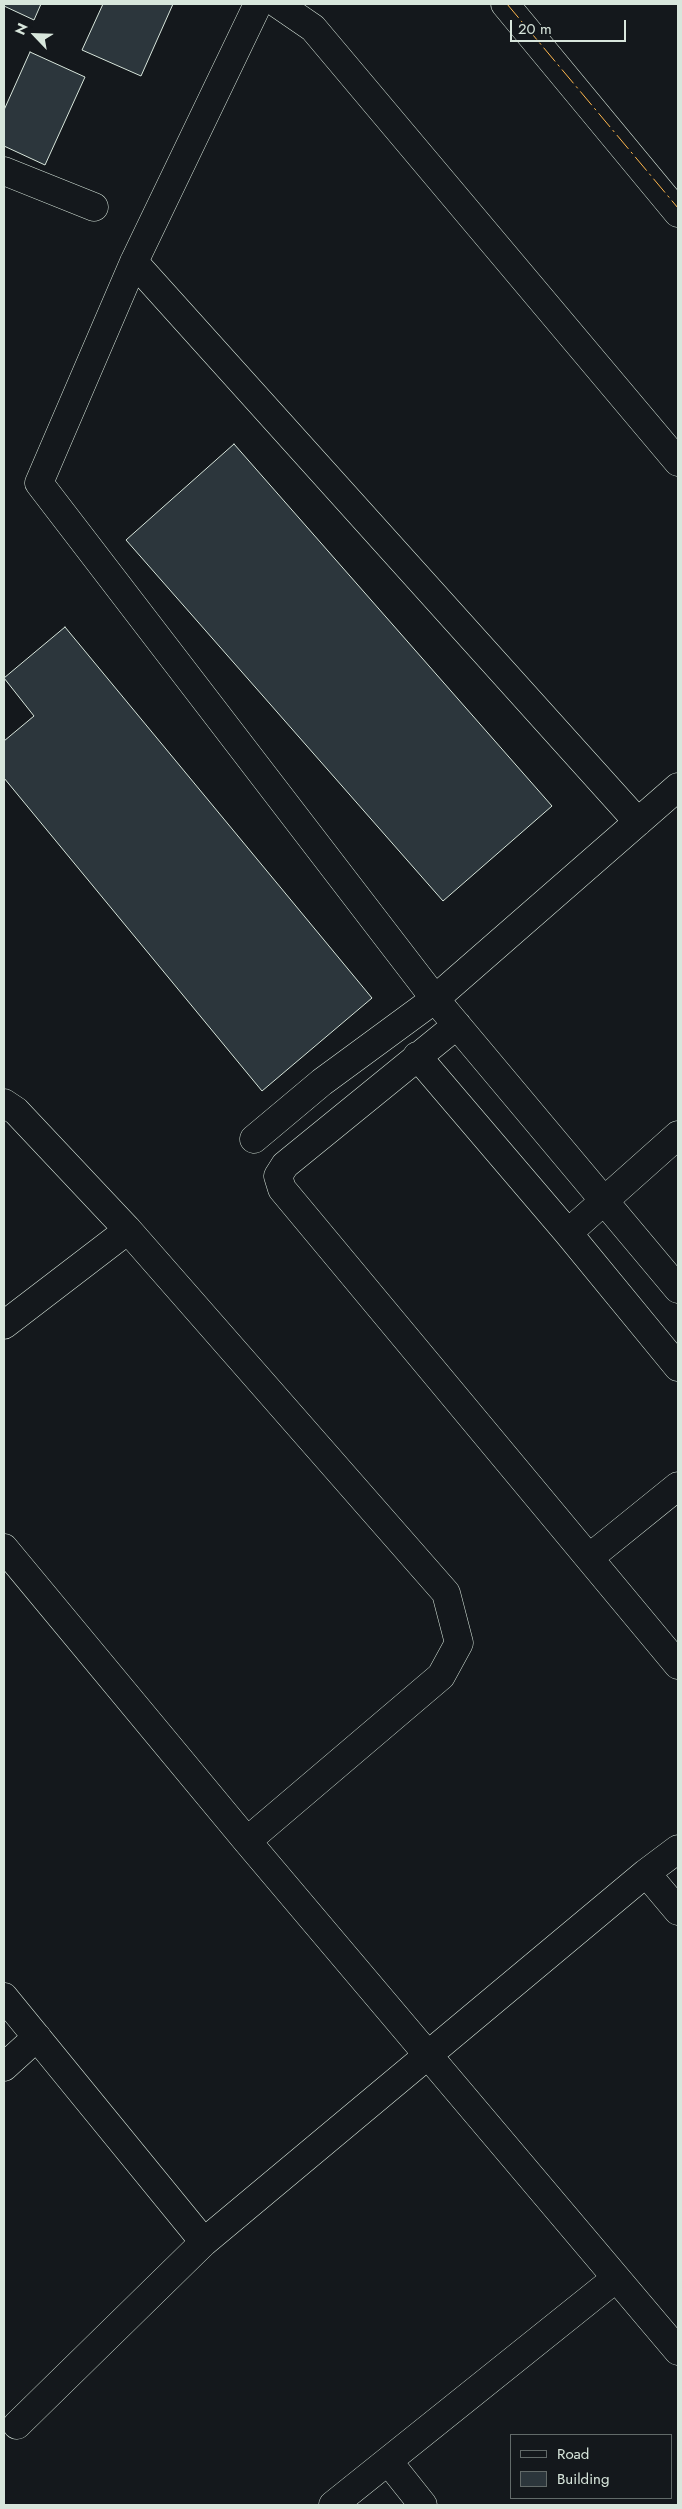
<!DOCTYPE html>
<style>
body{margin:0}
#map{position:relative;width:682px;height:2509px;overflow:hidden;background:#14181c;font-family:Jost,sans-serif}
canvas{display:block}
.frame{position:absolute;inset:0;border:5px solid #d8e6dc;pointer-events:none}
.legend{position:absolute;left:510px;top:2434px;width:162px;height:65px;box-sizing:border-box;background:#14181c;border:1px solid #626a69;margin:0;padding:6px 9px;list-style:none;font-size:15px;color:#d8e6dc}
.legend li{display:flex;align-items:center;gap:10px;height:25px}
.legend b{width:25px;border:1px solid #626a69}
.north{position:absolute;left:10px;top:10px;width:50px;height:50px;-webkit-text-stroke:4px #14181c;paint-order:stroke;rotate:294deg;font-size:14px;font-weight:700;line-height:20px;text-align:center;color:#d8e6dc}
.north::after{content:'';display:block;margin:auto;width:18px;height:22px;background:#d8e6dc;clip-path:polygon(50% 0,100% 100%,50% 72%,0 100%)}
.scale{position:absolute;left:510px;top:20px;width:116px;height:22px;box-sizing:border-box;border:2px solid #d8e6dc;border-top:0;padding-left:6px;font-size:15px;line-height:18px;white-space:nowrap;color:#d8e6dc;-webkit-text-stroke:4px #14181c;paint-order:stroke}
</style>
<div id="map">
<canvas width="682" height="2509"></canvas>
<div class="frame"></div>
<ul class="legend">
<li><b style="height:6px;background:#14181c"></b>Road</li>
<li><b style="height:14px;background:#2c363c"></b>Building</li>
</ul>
<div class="north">N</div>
<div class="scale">20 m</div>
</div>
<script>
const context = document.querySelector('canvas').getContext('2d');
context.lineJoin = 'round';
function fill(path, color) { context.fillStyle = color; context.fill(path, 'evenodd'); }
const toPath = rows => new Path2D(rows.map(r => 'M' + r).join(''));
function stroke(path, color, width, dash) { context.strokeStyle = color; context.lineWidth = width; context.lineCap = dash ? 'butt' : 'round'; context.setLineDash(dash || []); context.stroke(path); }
const building = toPath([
 [4,4,41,4,34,20,4,6,4,4],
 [103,4,173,4,141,76,82,50,103,4],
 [30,52,85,77,45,165,4,146,4,110,30,52],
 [234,444,552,806,443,901,126,540,234,444],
 [65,627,372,998,262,1091,4,778,4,741,34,716,4,678,65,627]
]);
const street = toPath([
 [258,4,134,262,39,483,435,999,678,1289],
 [278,4,313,28,678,462],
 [4,171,94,207],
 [134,262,638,822],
 [457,1025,285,1165,278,1176,282,1189,678,1665],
 [417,1056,568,1233,678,1367],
 [4,1103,16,1111,128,1230,446,1593,459,1643,441,1676,247,1841],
 [254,1139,322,1082,435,999,678,787],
 [568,1233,678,1135],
 [4,1325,128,1230],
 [4,1548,247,1841,678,2351],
 [589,1558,678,1486],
 [646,1873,678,1911],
 [4,1997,204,2242],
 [4,2067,37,2037],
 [17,2425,204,2242,646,1873,678,1849],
 [388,2461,423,2505],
 [333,2505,615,2279]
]);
const secondary = toPath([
 [505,4,678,213]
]);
const power = toPath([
 [507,4,678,208]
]);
fill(building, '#2c363c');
stroke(building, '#d8e6dc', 1);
stroke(street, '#d8e6dc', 29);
stroke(secondary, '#d8e6dc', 29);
stroke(street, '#14181c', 28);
stroke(secondary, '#14181c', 28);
stroke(power, '#ffb74d', 1, [18, 4, 2.5, 4]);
</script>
